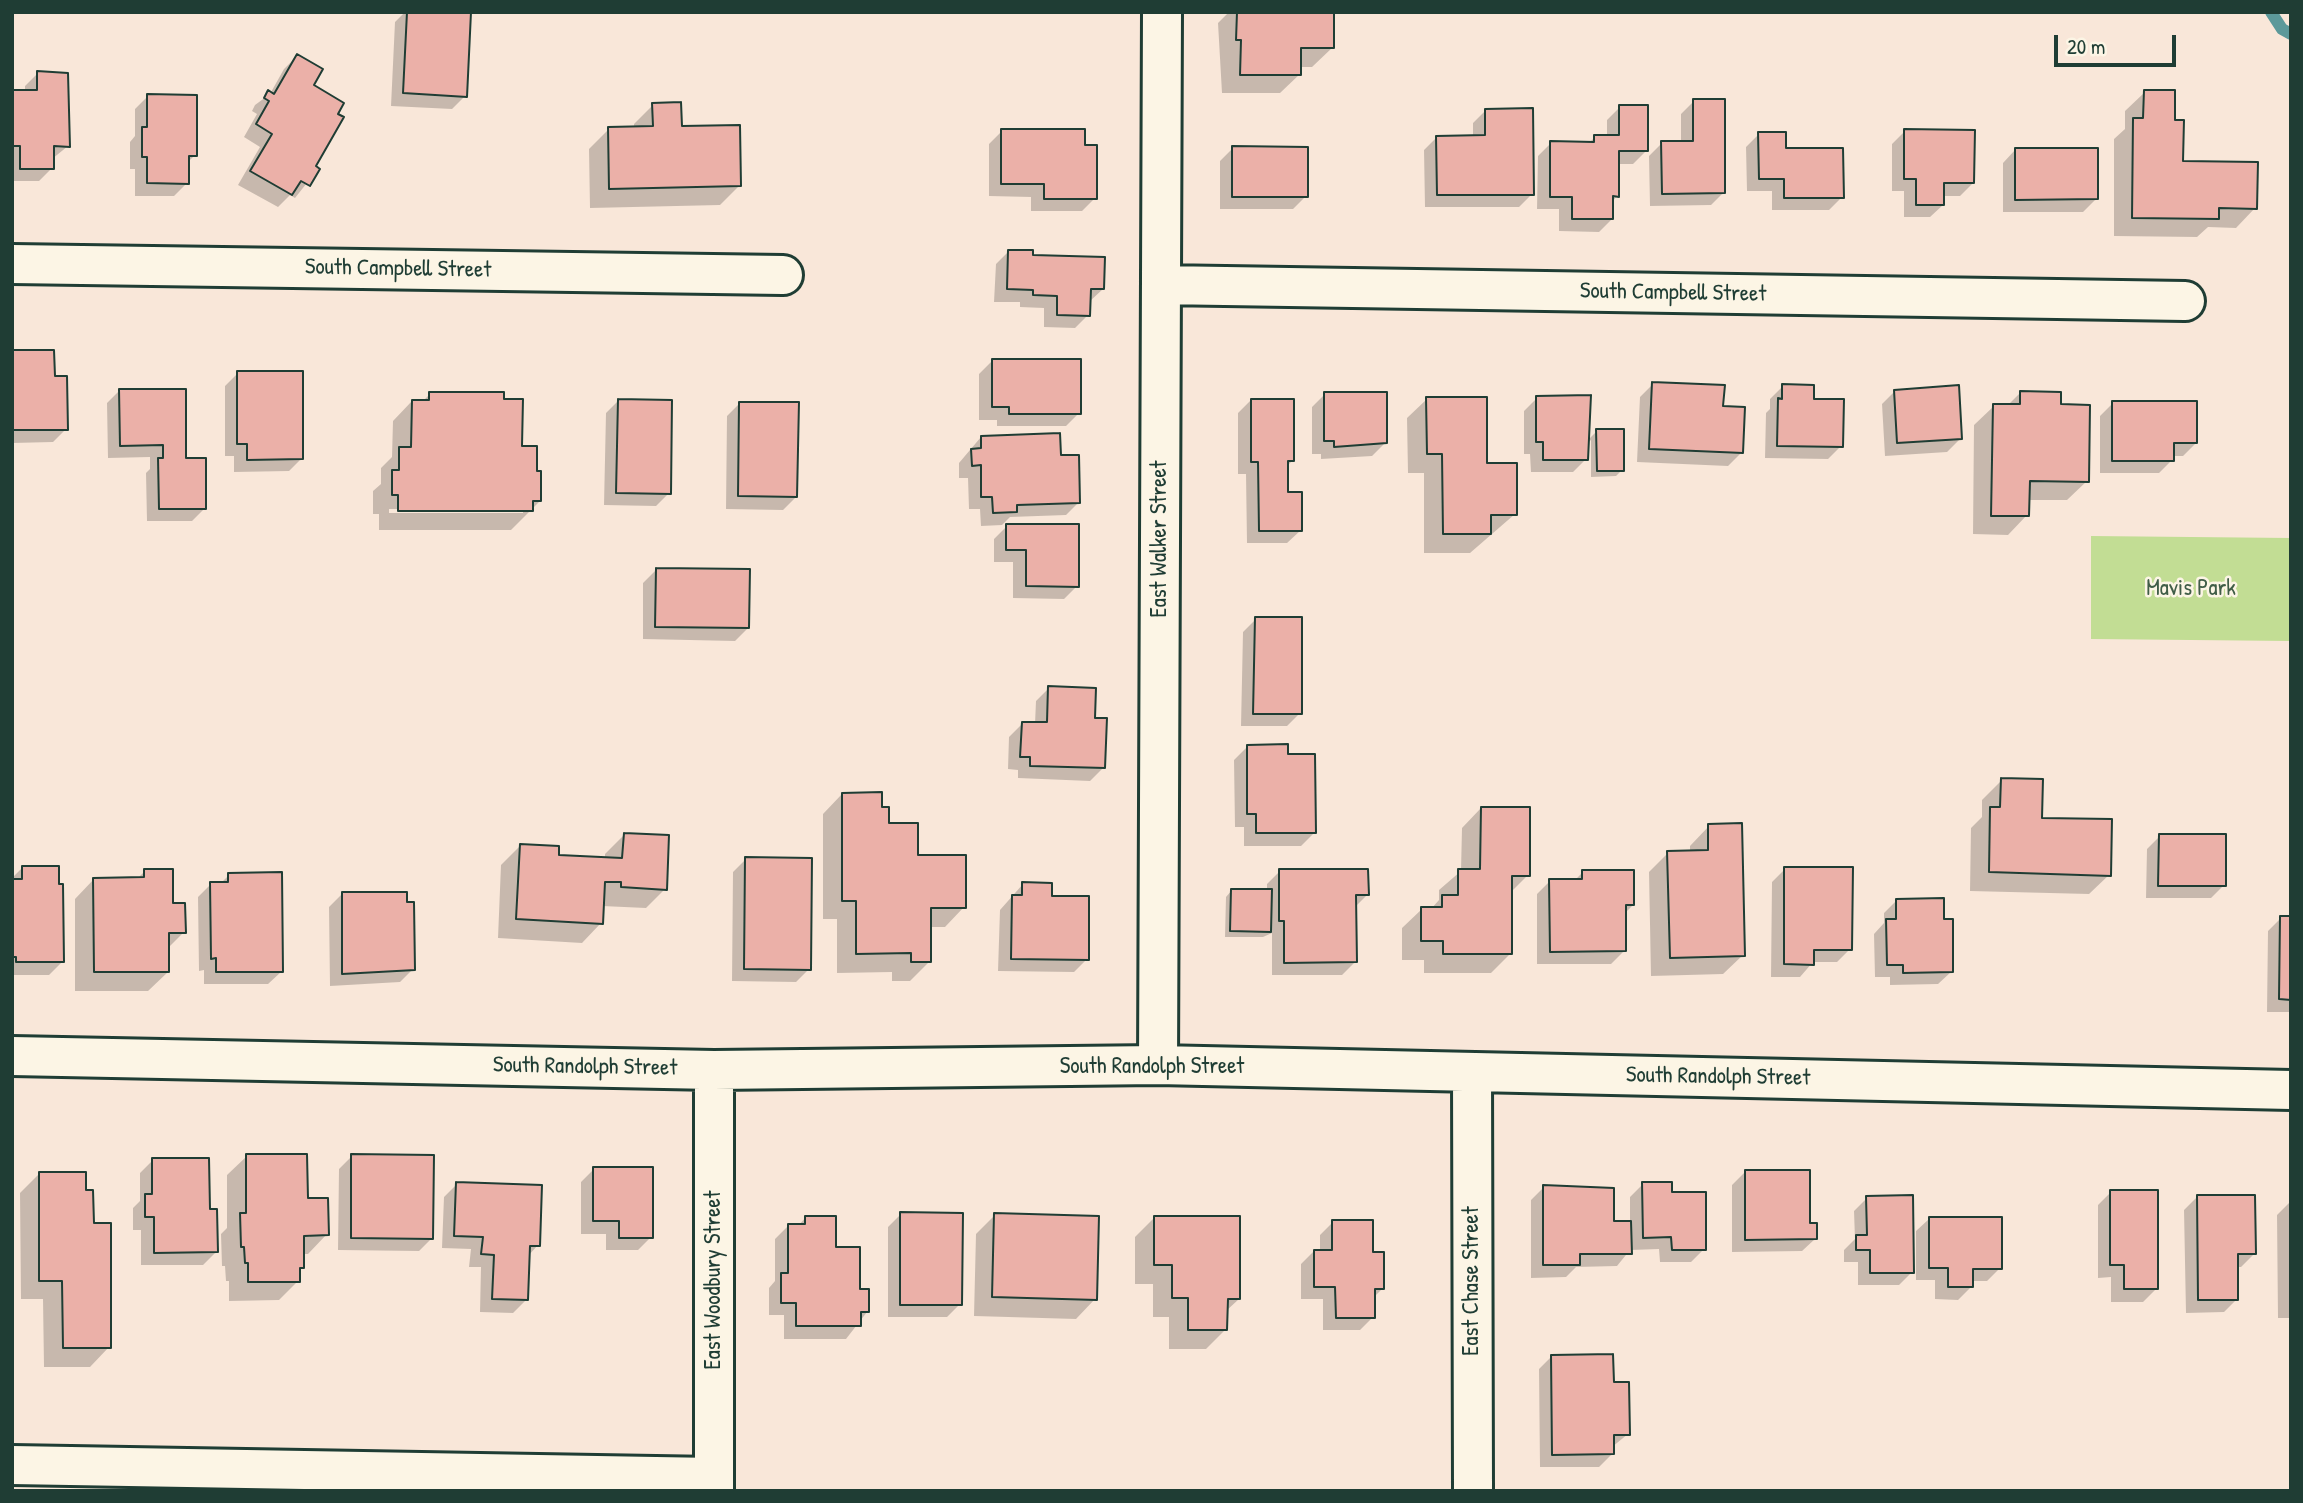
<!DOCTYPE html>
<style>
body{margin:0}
#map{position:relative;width:2303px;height:1503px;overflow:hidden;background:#f9e7d9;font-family:"Patrick Hand",sans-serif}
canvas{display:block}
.frame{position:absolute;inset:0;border:14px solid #1f3d34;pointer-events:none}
.scale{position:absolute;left:2054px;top:35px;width:122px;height:32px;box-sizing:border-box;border:4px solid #1f3d34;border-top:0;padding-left:9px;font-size:21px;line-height:24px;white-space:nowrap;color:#1f3d34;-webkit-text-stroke:5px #fcf5e5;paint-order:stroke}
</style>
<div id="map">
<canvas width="2303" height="1503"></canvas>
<div class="frame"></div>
<div class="scale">20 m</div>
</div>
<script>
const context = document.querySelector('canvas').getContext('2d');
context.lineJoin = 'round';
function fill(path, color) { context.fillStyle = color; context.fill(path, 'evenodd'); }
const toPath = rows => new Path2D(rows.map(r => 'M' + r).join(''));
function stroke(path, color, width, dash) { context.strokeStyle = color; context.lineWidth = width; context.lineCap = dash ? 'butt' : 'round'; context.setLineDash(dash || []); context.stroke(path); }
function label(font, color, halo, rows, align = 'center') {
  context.font = font + ' "Patrick Hand",sans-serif'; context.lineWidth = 5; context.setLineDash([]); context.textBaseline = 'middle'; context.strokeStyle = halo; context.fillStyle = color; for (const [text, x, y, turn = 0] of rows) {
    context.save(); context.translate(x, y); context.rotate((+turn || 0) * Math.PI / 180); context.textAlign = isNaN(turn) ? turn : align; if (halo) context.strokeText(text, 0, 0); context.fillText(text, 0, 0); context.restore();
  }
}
const green = toPath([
 [2091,536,2291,538,2291,641,2091,639]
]);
const shadow = toPath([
 [405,12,469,13,465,96,452,109,391,106,395,22],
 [1229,12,1332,12,1332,48,1312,67,1300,67,1300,74,1280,93,1222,93,1218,23],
 [297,56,311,86,313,167,318,169,295,198,290,195,278,207,238,185,260,147,244,137,257,114,252,111,255,105,270,94,284,69],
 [38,73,68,146,52,159,52,168,39,181,12,181,12,92,25,92,25,86],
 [2145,92,2174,122,2181,163,2255,208,2236,228,2208,227,2197,237,2114,236,2114,139,2125,129,2125,111],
 [148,96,195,155,187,163,187,183,174,196,135,196,135,169,130,169,130,142,135,136,135,109],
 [1694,101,1724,192,1711,205,1650,206,1649,156,1662,143,1681,143,1681,114],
 [653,105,739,186,720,205,590,208,589,149,609,129,634,129,634,124],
 [1620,107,1646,151,1633,164,1617,164,1617,196,1612,202,1612,219,1599,232,1559,231,1559,209,1537,209,1538,156,1551,143,1588,144,1595,137,1607,137,1607,120],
 [1486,110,1532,194,1519,207,1425,207,1424,150,1437,137,1473,137,1473,123],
 [1002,131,1083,146,1095,198,1082,211,1031,211,1031,197,989,196,989,144],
 [1905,131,1973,183,1960,196,1943,196,1943,205,1930,217,1904,217,1904,191,1892,191,1892,144],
 [1759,134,1785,150,1842,197,1829,210,1772,210,1772,191,1747,191,1746,147],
 [1233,148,1306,196,1293,209,1220,209,1220,161],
 [2015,150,2096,199,2083,212,2003,212,2003,163],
 [1009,251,1032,257,1103,289,1089,302,1088,315,1075,328,1044,327,1044,308,1020,307,1020,302,994,302,996,264],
 [12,352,53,377,66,429,53,442,12,443],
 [992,361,1079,413,1066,426,997,426,997,420,979,420,979,374],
 [238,373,302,458,289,471,234,472,234,456,225,456,225,386],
 [1653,384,1722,408,1741,453,1728,466,1637,462,1640,397],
 [1783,386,1841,446,1828,459,1765,458,1766,413,1770,409,1770,399],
 [120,390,185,460,205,508,192,521,147,521,146,473,150,469,150,457,108,458,107,403],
 [1895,391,1960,439,1947,452,1885,456,1882,404],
 [2020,393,2060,406,2087,481,2067,500,2028,500,2027,515,2008,535,1973,534,1974,425,1994,406,2007,406],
 [430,394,502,401,521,447,536,472,540,501,511,530,379,530,379,514,373,514,373,491,381,484,381,468,392,457,393,421,412,401,423,401],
 [389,509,523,510,523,513,389,513],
 [1325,394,1385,443,1372,456,1321,459,1321,454,1312,454,1312,407],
 [1537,398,1589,439,1597,431,1622,470,1616,476,1591,477,1591,440,1586,444,1586,459,1573,472,1531,472,1530,454,1524,454,1524,411],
 [1427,399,1486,465,1515,514,1470,553,1424,553,1424,473,1408,473,1407,418],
 [619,400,669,493,656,506,604,505,606,413],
 [1251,400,1292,461,1287,466,1287,493,1300,531,1287,543,1247,543,1246,474,1238,474,1238,413],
 [740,403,796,497,783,510,726,509,727,416],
 [2113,403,2196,443,2183,456,2172,456,2172,460,2159,473,2100,473,2100,416],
 [981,437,1060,457,1079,502,1066,515,1010,517,1002,525,981,526,980,509,969,509,968,478,959,478,959,463],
 [1007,526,1077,586,1064,599,1013,598,1013,562,994,562,994,539],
 [656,570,748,628,735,641,643,639,643,583],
 [1256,619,1300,713,1287,726,1241,726,1243,632],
 [1049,688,1094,719,1103,768,1090,781,1018,778,1018,770,1008,769,1009,737,1022,724,1035,724,1036,701],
 [1247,747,1287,756,1314,833,1301,846,1244,846,1244,827,1235,827,1234,760],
 [2002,780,2040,819,2109,875,2089,894,1970,891,1971,828,1982,817,1982,800],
 [842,794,880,808,887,825,964,907,945,927,929,927,929,962,910,981,892,981,892,972,837,973,837,919,823,919,823,814],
 [1481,808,1528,875,1510,893,1510,954,1491,973,1424,973,1424,960,1402,960,1402,928,1422,909,1431,909,1439,900,1439,890,1461,871,1462,828],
 [1709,826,1743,955,1723,974,1651,976,1649,872,1668,853,1690,852,1690,846],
 [624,835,665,889,646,908,602,906,601,923,582,943,498,938,501,865,520,846,557,857,605,859,605,854],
 [2160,836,2224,885,2211,898,2146,898,2147,849],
 [746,859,809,969,796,982,732,981,733,872],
 [23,867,62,962,49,975,12,975,12,878],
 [1785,869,1850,949,1837,962,1813,962,1800,977,1771,977,1772,882],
 [145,871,171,905,184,932,167,949,168,972,148,991,75,991,75,899,94,879,137,879],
 [1280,871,1367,895,1354,908,1355,962,1342,975,1272,975,1272,933,1263,937,1225,937,1226,897,1232,890,1267,891,1267,884],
 [1583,872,1633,905,1624,914,1624,951,1611,964,1537,964,1537,894,1550,881,1574,881],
 [229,875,281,972,268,984,204,984,204,970,199,971,198,897,211,884,220,884],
 [1023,884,1050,898,1087,959,1074,972,998,971,1000,910],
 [342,894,406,904,413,969,400,982,330,986,329,907],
 [1897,900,1943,921,1951,972,1938,984,1890,985,1890,977,1875,977,1874,934,1884,923,1884,913],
 [2281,918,2291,918,2291,1012,2267,1012,2268,931],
 [247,1156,306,1200,327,1234,308,1254,302,1254,298,1281,279,1300,229,1301,229,1281,226,1281,225,1266,222,1266,221,1234,227,1228,227,1175],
 [310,1234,310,1237,295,1237],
 [352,1156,432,1238,419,1251,338,1250,339,1169],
 [153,1160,208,1211,216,1252,203,1265,141,1265,141,1230,133,1230,133,1208,140,1201,140,1173],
 [594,1169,651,1237,638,1250,606,1250,606,1234,581,1234,581,1182],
 [1745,1172,1808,1225,1815,1239,1802,1251,1732,1252,1732,1185],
 [39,1174,84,1191,92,1225,109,1347,90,1367,44,1367,43,1299,21,1299,20,1193],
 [457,1184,538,1245,528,1256,526,1300,513,1313,480,1312,481,1267,469,1267,471,1249,442,1248,444,1197],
 [1643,1184,1670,1193,1704,1249,1691,1262,1660,1262,1659,1249,1630,1250,1617,1266,1576,1267,1566,1277,1531,1278,1531,1200,1544,1187,1612,1223,1630,1223,1630,1197],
 [2111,1192,2156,1289,2143,1302,2111,1302,2111,1277,2098,1278,2098,1205],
 [2197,1197,2254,1254,2241,1267,2236,1267,2237,1299,2224,1312,2186,1313,2184,1210],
 [1867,1198,1912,1272,1899,1285,1858,1285,1858,1262,1844,1262,1844,1250,1855,1239,1854,1211],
 [2291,1201,2291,1318,2278,1318,2277,1215],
 [901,1214,960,1304,947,1317,888,1317,888,1227],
 [995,1215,1095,1299,1076,1319,974,1316,976,1234],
 [806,1217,834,1249,867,1312,846,1339,784,1339,784,1315,769,1315,769,1288,775,1281,775,1239,788,1226,798,1226],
 [1154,1218,1239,1299,1226,1311,1226,1329,1206,1349,1169,1349,1169,1317,1153,1317,1153,1284,1135,1284,1135,1237],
 [1929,1219,2000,1268,1987,1281,1971,1281,1971,1287,1958,1300,1935,1299,1935,1280,1916,1280,1916,1231],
 [1333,1222,1371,1254,1382,1289,1373,1298,1373,1317,1360,1330,1323,1330,1323,1299,1301,1299,1301,1264,1314,1251,1320,1251,1320,1235],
 [1552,1356,1612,1384,1628,1434,1612,1447,1612,1454,1599,1467,1540,1467,1539,1369]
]);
const stream = toPath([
 [2271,12,2282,29,2291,34]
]);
const building = toPath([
 [407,12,471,12,467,97,403,93,407,12],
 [1237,12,1334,12,1334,48,1301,48,1301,75,1240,75,1241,40,1236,40,1237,12],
 [297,54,323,69,314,85,344,103,338,114,344,117,316,166,320,169,310,186,301,181,292,195,250,171,272,134,256,124,269,101,264,98,268,90,274,94,297,54],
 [37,71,68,73,70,147,54,146,54,169,20,169,20,146,12,146,12,90,37,90,37,71],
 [2144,90,2175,90,2175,120,2184,120,2183,161,2258,162,2257,209,2219,208,2219,219,2132,218,2133,118,2143,118,2144,90],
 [147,94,197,95,197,156,189,156,189,184,147,183,147,157,142,157,142,127,147,127,147,94],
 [1693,99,1725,99,1725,193,1662,194,1661,141,1693,141,1693,99],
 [681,102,682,126,740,125,741,186,609,189,608,127,653,126,652,103,681,102],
 [1619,105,1648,105,1648,151,1619,151,1619,197,1613,196,1613,219,1572,219,1572,197,1550,197,1550,141,1594,142,1594,135,1619,135,1619,105],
 [1533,108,1534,195,1437,195,1436,136,1485,135,1485,109,1533,108],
 [1001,129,1085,129,1085,145,1097,145,1097,199,1044,199,1044,184,1001,184,1001,129],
 [1904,129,1975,130,1974,183,1944,183,1944,205,1916,205,1916,179,1904,179,1904,129],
 [1758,132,1786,132,1786,148,1843,148,1844,198,1784,198,1784,179,1759,179,1758,132],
 [1232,146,1308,147,1308,197,1232,197,1232,146],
 [2015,148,2098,148,2098,199,2015,200,2015,148],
 [1008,250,1033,250,1033,255,1105,257,1104,289,1091,289,1090,316,1057,315,1057,296,1033,295,1033,290,1007,289,1008,250],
 [12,350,54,350,55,376,67,376,68,430,12,430,12,350],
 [992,359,1081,359,1081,414,1009,414,1009,407,992,407,992,359],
 [237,371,303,371,303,459,247,460,247,444,237,444,237,371],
 [1652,382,1725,385,1723,406,1745,407,1743,453,1649,449,1652,382],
 [1782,384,1814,385,1814,399,1844,399,1843,447,1777,446,1778,398,1782,399,1782,384],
 [1959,385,1962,439,1897,443,1894,390,1959,385],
 [119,389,186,389,186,458,206,458,206,509,159,509,158,458,163,458,163,445,120,446,119,389],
 [2020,391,2061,392,2061,404,2090,405,2089,482,2030,481,2029,516,1991,516,1993,404,2020,404,2020,391],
 [429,392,504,392,504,399,523,399,522,446,537,446,537,471,541,471,541,501,533,501,533,511,398,511,398,495,392,495,392,470,399,470,399,447,411,447,412,400,429,400,429,392],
 [1324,392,1387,392,1387,443,1334,447,1334,441,1324,441,1324,392],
 [1591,395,1588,460,1543,460,1543,442,1536,442,1536,396,1591,395],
 [1426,397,1487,397,1487,463,1517,463,1517,515,1491,515,1491,534,1443,534,1442,454,1427,454,1426,397],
 [618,399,672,400,671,494,616,493,618,399],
 [1251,399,1294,399,1294,461,1288,461,1288,492,1302,492,1302,531,1259,531,1258,462,1251,462,1251,399],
 [2112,401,2197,401,2197,443,2174,443,2174,461,2112,461,2112,401],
 [739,402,799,402,797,497,738,496,739,402],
 [1596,429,1624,429,1624,471,1597,471,1596,429],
 [1060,433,1061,455,1079,455,1080,503,1017,505,1017,512,993,513,992,497,981,497,981,465,972,466,971,449,981,448,981,436,1060,433],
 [1006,524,1079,524,1079,587,1026,586,1026,550,1006,550,1006,524],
 [656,568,750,569,749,628,655,627,656,568],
 [1255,617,1302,617,1302,714,1253,714,1255,617],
 [1048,686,1096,688,1095,718,1107,718,1105,768,1030,766,1030,757,1020,757,1022,722,1047,722,1048,686],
 [1288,744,1288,754,1315,754,1316,833,1256,833,1256,814,1247,814,1247,745,1288,744],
 [2001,778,2043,779,2042,818,2112,819,2111,876,1989,872,1990,807,2000,807,2001,778],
 [882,792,882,807,889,807,889,823,918,823,918,855,966,855,966,908,931,908,931,962,911,962,911,953,856,954,856,901,842,901,842,793,882,792],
 [1481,807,1530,807,1530,876,1512,876,1512,954,1443,954,1443,941,1421,941,1421,907,1442,907,1442,895,1458,895,1458,869,1480,869,1481,807],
 [1742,823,1745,956,1670,958,1667,851,1708,850,1708,824,1742,823],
 [624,833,669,835,667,890,621,887,621,882,605,882,603,924,516,919,520,844,559,846,559,855,622,858,624,833],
 [2159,834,2226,834,2226,886,2158,886,2159,834],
 [745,857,812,858,811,970,744,969,745,857],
 [22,866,59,866,59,884,63,884,64,962,16,962,16,957,12,957,12,879,22,879,22,866],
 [1784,867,1853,867,1852,950,1814,950,1814,965,1784,964,1784,867],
 [144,869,173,869,173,903,185,903,186,933,169,933,169,972,94,972,93,878,144,877,144,869],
 [1279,869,1368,869,1369,895,1356,895,1357,962,1284,963,1284,921,1279,921,1279,869],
 [1582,870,1634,870,1634,905,1626,905,1626,951,1550,952,1549,879,1582,879,1582,870],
 [282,872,283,972,216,972,216,958,211,959,210,882,228,882,228,873,282,872],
 [1022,882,1052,883,1052,896,1089,896,1089,960,1011,959,1012,895,1022,895,1022,882],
 [1231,889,1272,889,1271,932,1230,931,1231,889],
 [342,892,407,892,407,902,414,902,415,970,342,974,342,892],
 [1944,898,1944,919,1953,919,1953,972,1903,973,1903,965,1887,965,1886,919,1896,919,1896,899,1944,898],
 [2280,916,2291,916,2291,1000,2279,999,2280,916],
 [246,1154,307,1154,308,1198,328,1198,329,1235,304,1236,304,1268,300,1268,300,1282,248,1282,248,1263,245,1263,244,1247,241,1247,240,1213,246,1213,246,1154],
 [351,1154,434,1155,433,1239,351,1238,351,1154],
 [152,1158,209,1158,210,1209,217,1209,218,1252,154,1253,154,1217,145,1217,145,1194,152,1194,152,1158],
 [593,1167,653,1167,653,1238,619,1238,619,1221,593,1221,593,1167],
 [1745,1170,1810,1170,1810,1223,1817,1223,1817,1239,1745,1240,1745,1170],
 [39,1172,86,1172,86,1190,93,1190,94,1223,111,1223,111,1348,63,1348,62,1281,39,1281,39,1172],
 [456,1182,542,1185,540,1246,530,1246,528,1300,492,1299,494,1255,481,1254,483,1237,454,1236,456,1182],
 [1642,1182,1672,1182,1672,1192,1706,1192,1706,1250,1672,1250,1671,1237,1643,1238,1642,1182],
 [1543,1185,1614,1188,1614,1221,1631,1221,1632,1254,1580,1254,1580,1265,1543,1265,1543,1185],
 [2110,1190,2158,1190,2158,1289,2124,1289,2124,1265,2110,1265,2110,1190],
 [1913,1195,1914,1273,1870,1273,1870,1250,1856,1250,1856,1235,1867,1235,1866,1196,1913,1195],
 [2197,1195,2255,1195,2256,1254,2238,1254,2238,1300,2198,1300,2197,1195],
 [900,1212,963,1213,962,1305,900,1305,900,1212],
 [994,1213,1099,1216,1097,1300,992,1297,994,1213],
 [805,1216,836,1216,836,1247,860,1247,860,1289,869,1289,869,1312,861,1312,861,1326,796,1326,796,1303,781,1303,781,1273,788,1273,788,1224,805,1224,805,1216],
 [1154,1216,1240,1216,1240,1299,1228,1299,1227,1330,1188,1330,1188,1298,1172,1298,1172,1265,1154,1265,1154,1216],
 [1929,1217,2002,1217,2002,1269,1973,1269,1973,1287,1948,1287,1948,1268,1929,1268,1929,1217],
 [1332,1220,1373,1220,1373,1252,1384,1252,1384,1289,1375,1289,1375,1318,1336,1318,1335,1287,1314,1287,1314,1250,1332,1250,1332,1220],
 [1613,1354,1614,1382,1629,1382,1630,1435,1614,1435,1614,1454,1552,1455,1551,1355,1613,1354]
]);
const minor = toPath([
 [12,264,783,275],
 [1161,285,2185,301],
 [12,1056,714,1070,1158,1065,2291,1090],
 [1158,1065,1162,12],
 [714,1070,714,1491],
 [1472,1072,1473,1491],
 [12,1465,714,1477]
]);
const streetNames = [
 ["South Campbell Street",398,269,1],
 ["South Campbell Street",1673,293,1],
 ["East Walker Street",1160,539,-90],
 ["South Randolph Street",585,1067,1],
 ["South Randolph Street",1152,1067],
 ["South Randolph Street",1718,1077,1],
 ["East Woodbury Street",714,1280,-90],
 ["East Chase Street",1472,1281,-90]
];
const parkNames = [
 ["Mavis Park",2191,589]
];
fill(green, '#c2dd94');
fill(shadow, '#0003');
stroke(stream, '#5c999a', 12);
fill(building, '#ebb0a8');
stroke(building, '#1f3d34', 2);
stroke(minor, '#1f3d34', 44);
stroke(minor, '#fcf5e5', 38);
label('23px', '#1f3d34', '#fcf5e5', streetNames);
label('23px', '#405d47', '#fcf5e5', parkNames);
</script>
